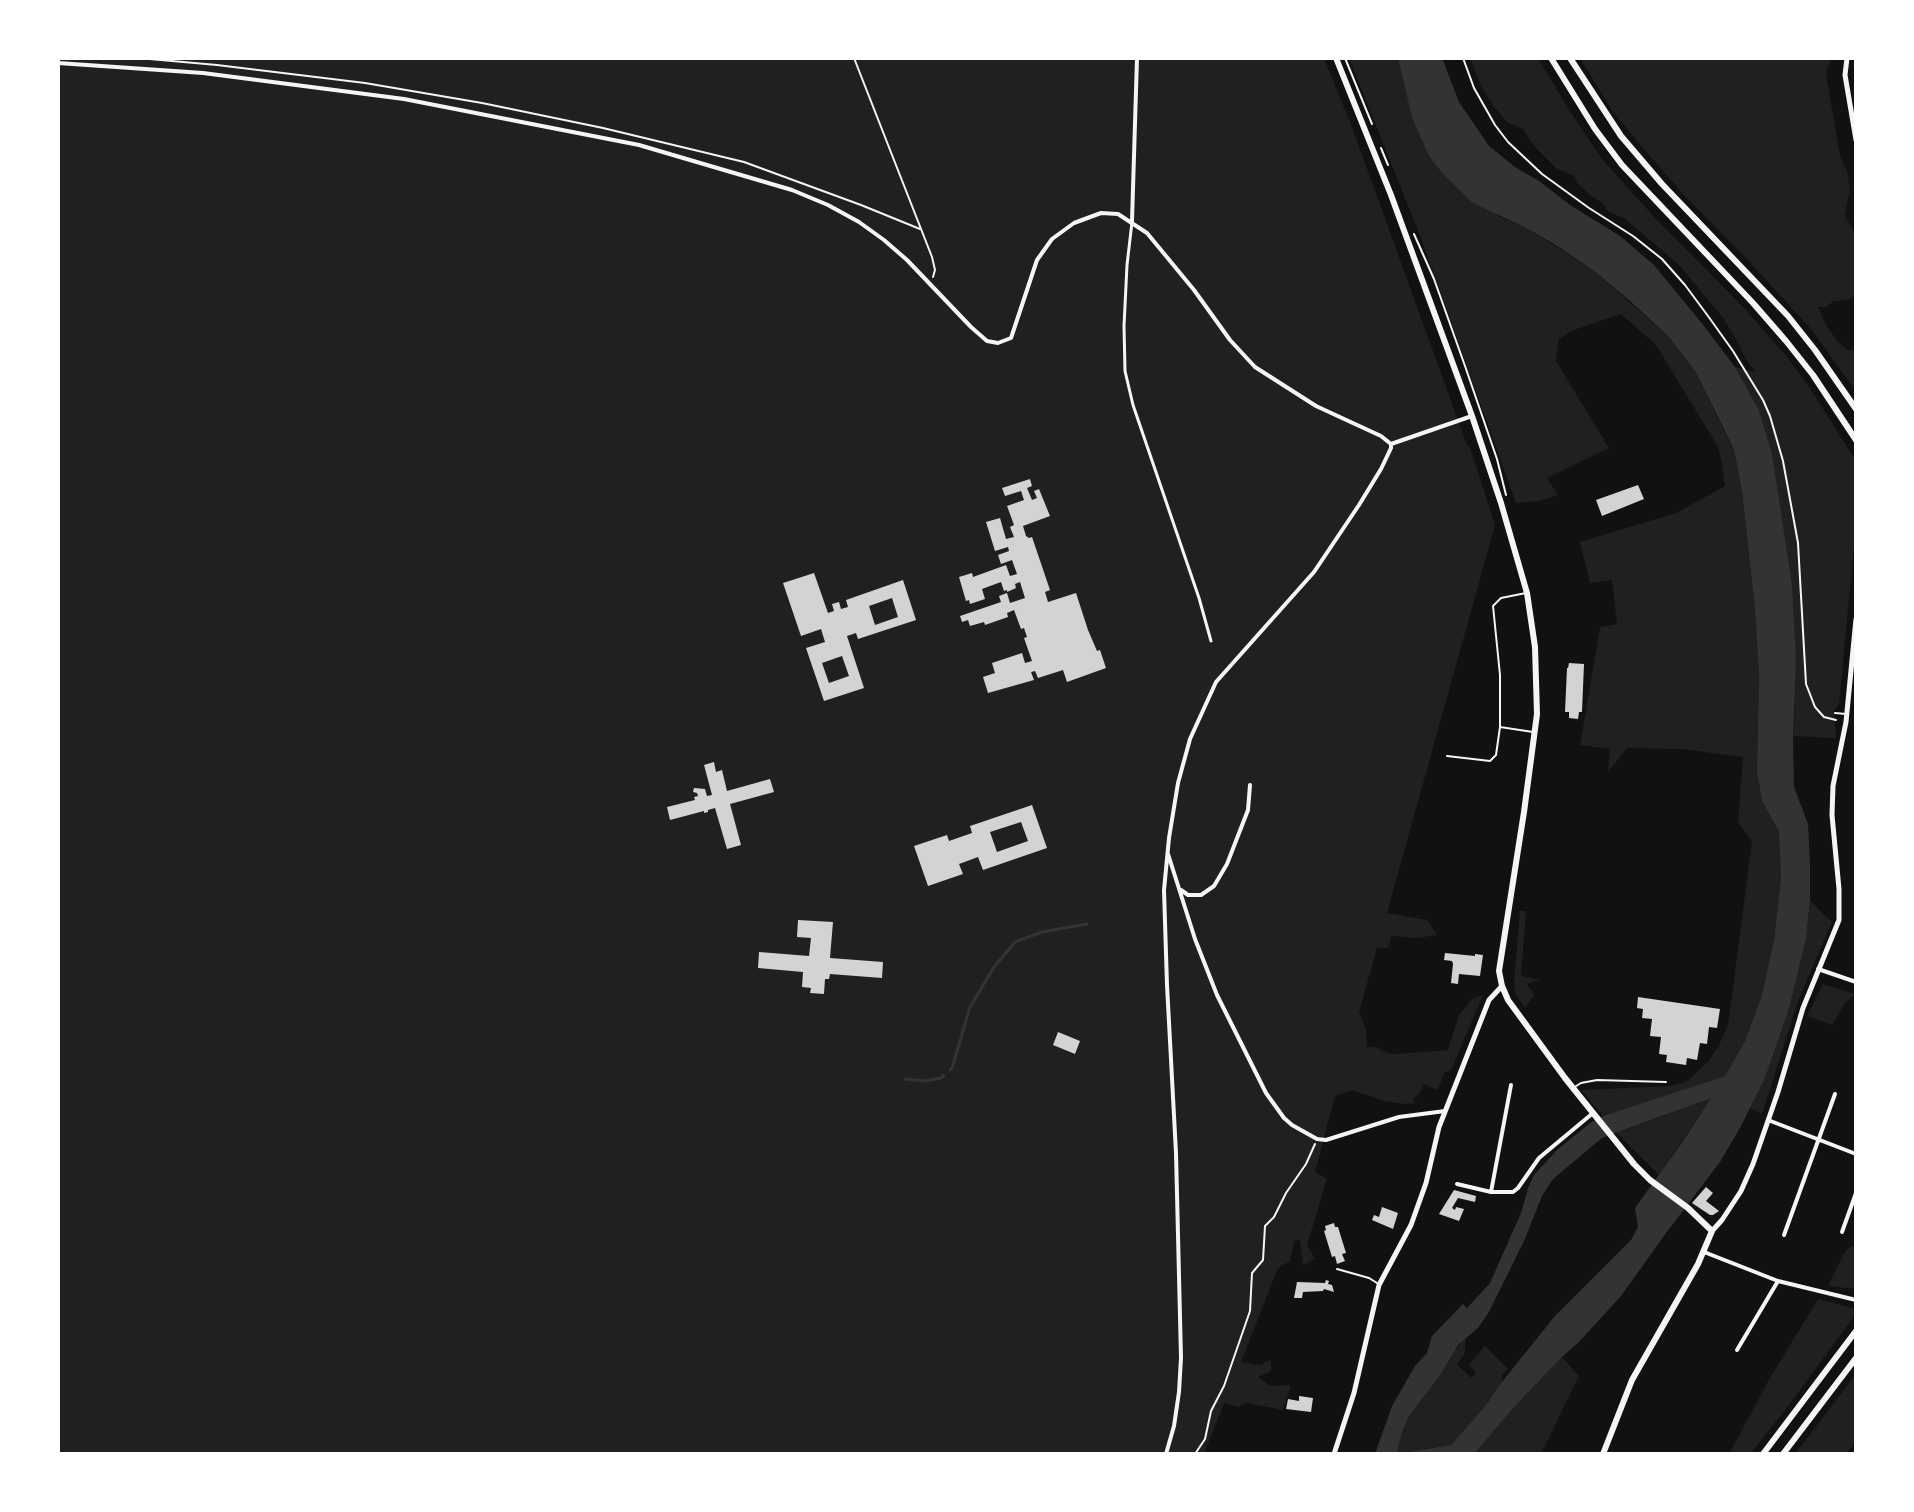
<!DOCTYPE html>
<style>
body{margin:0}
#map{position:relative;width:1914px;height:1512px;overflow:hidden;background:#111;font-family:Lato,sans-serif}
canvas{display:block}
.frame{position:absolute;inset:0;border:60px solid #fff;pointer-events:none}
</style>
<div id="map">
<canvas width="1914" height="1512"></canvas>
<div class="frame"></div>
</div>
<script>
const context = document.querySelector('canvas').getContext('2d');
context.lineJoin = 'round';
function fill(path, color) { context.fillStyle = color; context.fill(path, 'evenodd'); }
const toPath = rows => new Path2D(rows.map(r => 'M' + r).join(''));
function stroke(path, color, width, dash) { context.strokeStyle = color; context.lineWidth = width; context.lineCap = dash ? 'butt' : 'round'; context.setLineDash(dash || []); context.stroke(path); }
const green = toPath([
 [58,58,1324,58,1352,127,1467,445,1470,447,1495,525,1387,913,1427,920,1437,935,1417,938,1391,936,1388,948,1377,948,1359,1012,1366,1029,1367,1047,1375,1047,1387,1053,1398,1054,1448,1050,1459,1015,1472,999,1483,995,1451,1070,1444,1073,1438,1090,1423,1084,1420,1093,1413,1099,1415,1103,1404,1104,1384,1101,1352,1090,1335,1096,1315,1172,1327,1179,1307,1245,1315,1259,1303,1265,1300,1240,1294,1241,1290,1261,1278,1268,1241,1362,1260,1365,1271,1360,1271,1371,1258,1377,1270,1386,1291,1385,1283,1410,1246,1403,1239,1407,1224,1403,1204,1454,58,1454],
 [1349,58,1398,58,1412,118,1429,156,1500,217,1526,228,1593,270,1669,337,1695,371,1734,451,1742,491,1755,610,1759,675,1757,772,1762,801,1779,832,1781,877,1774,939,1762,996,1745,1041,1725,1076,1603,1116,1581,1090,1671,1086,1686,1082,1708,1062,1719,1045,1728,1025,1752,842,1738,822,1743,757,1681,749,1627,748,1608,772,1610,749,1580,745,1600,627,1617,624,1612,580,1590,583,1580,542,1676,513,1725,486,1721,459,1718,447,1656,345,1621,314,1571,331,1559,339,1556,361,1609,448,1547,478,1558,495,1540,501,1516,503,1421,238],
 [1470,58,1538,58,1571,113,1602,159,1656,219,1747,311,1787,357,1811,390,1856,461,1856,525,1839,705,1834,710,1836,738,1794,736,1796,662,1772,454,1759,410,1735,367,1756,372,1747,361,1737,341,1723,318,1679,265,1625,219,1609,212,1602,203,1591,196,1577,183,1574,176,1556,168,1535,147,1522,128,1508,123,1493,106,1480,84],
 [1580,58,1832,58,1826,72,1827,80,1840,156,1848,174,1850,189,1845,216,1855,233,1856,295,1848,300,1834,301,1825,307,1818,307,1826,325,1838,342,1848,350,1856,350,1856,391,1811,329,1744,256,1683,194,1638,142,1613,112],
 [1810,901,1832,922,1798,1001,1762,1114,1750,1108,1765,1078,1789,1009,1806,939],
 [1520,911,1526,911,1521,976,1540,980,1527,984,1534,995,1525,1008,1516,995,1514,983],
 [1823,984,1855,994,1845,1003,1832,1025,1807,1016],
 [1712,1097,1659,1175,1617,1133,1653,1120],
 [1856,1245,1856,1289,1828,1286,1843,1255,1848,1248],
 [1818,1299,1856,1309,1856,1314,1786,1409,1750,1454,1729,1454,1767,1383],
 [1465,1338,1465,1353,1457,1365,1472,1378,1476,1372,1469,1365,1485,1346,1508,1369,1502,1375,1501,1383,1486,1405,1451,1445,1414,1451,1410,1454,1397,1454,1401,1435,1409,1416,1439,1377,1449,1358],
 [1562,1357,1579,1376,1541,1454,1474,1454,1516,1405],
 [1856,1374,1856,1442,1846,1454,1795,1454]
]);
const water = toPath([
 [1398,58,1442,58,1459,102,1489,146,1515,167,1539,181,1570,205,1620,236,1654,265,1704,326,1735,367,1759,410,1772,454,1792,585,1796,662,1793,741,1794,787,1808,824,1810,863,1810,901,1806,939,1789,1009,1765,1078,1741,1126,1720,1162,1666,1233,1621,1296,1579,1342,1562,1357,1516,1405,1474,1454,1410,1454,1414,1451,1451,1445,1486,1405,1501,1383,1555,1316,1631,1240,1638,1227,1635,1208,1681,1144,1711,1098,1602,1138,1553,1179,1542,1196,1524,1241,1489,1312,1478,1328,1458,1345,1439,1377,1409,1416,1401,1435,1397,1454,1375,1454,1392,1406,1415,1366,1427,1353,1432,1336,1463,1304,1467,1308,1490,1283,1521,1213,1528,1188,1534,1175,1545,1163,1557,1150,1590,1123,1603,1116,1725,1076,1745,1041,1762,995,1774,939,1781,877,1779,832,1762,801,1757,772,1759,675,1755,610,1742,491,1734,450,1717,415,1695,371,1669,337,1630,301,1593,270,1554,244,1526,228,1473,203,1443,174,1429,156,1412,118]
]);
const stream = toPath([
 [950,1070,952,1068,970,1007,994,967,1015,942,1042,932,1087,924],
 [905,1079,925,1081,941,1078,944,1075]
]);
const building = toPath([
 [1030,479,1032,486,1027,488,1032,500,1037,498,1034,491,1039,489,1050,516,1023,526,1026,536,1029,538,1032,537,1050,590,1045,592,1048,602,1076,593,1088,630,1097,651,1100,650,1106,668,1067,682,1063,670,1038,678,1035,671,1031,672,1034,680,988,693,983,677,995,673,992,663,1022,653,1025,663,1032,661,1024,638,1027,637,1024,628,1021,629,1014,610,1007,613,1008,617,985,625,984,622,970,626,968,620,962,622,960,616,1001,602,999,596,1007,593,1010,603,1025,598,1020,582,1015,584,1016,588,1007,592,1007,590,1004,591,1001,582,982,589,985,599,970,604,969,600,966,601,959,577,972,573,973,577,1006,565,1010,576,1017,574,1012,560,1001,564,998,555,1009,551,1008,547,995,551,986,522,1000,518,1006,539,1014,537,1010,527,1014,525,1007,506,1024,500,1021,491,1005,496,1002,488],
 [1638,485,1644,499,1602,516,1596,500],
 [814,573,828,613,834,611,832,604,839,602,841,609,848,607,846,600,903,580,916,620,858,639,856,633,847,636,864,688,824,701,806,648,825,642,821,629,801,636,783,583],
 [892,598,898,617,875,625,869,606],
 [842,656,849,676,829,683,822,663],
 [1569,663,1584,664,1582,712,1579,712,1578,719,1569,718,1569,712,1565,712,1567,668,1568,668],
 [714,762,716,772,722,770,727,791,770,779,774,792,730,804,741,845,727,849,715,808,708,810,708,812,704,813,704,811,670,820,667,807,695,800,694,797,698,796,697,793,693,792,694,788,705,789,707,796,712,795,704,765],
 [1032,805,1047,848,983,870,978,857,959,864,963,874,928,886,914,846,947,835,949,841,972,833,970,826],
 [1021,822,1028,841,997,852,990,832],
 [798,920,833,922,830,958,883,962,882,978,830,974,829,979,825,979,824,994,810,993,811,988,802,987,803,972,758,968,759,952,809,956,811,938,797,937],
 [1445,953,1475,956,1475,954,1483,955,1480,976,1459,974,1458,984,1451,983,1453,964,1452,961,1444,960],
 [1638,997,1720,1009,1717,1028,1709,1027,1707,1044,1700,1043,1697,1060,1687,1058,1686,1065,1666,1062,1667,1055,1659,1054,1661,1037,1650,1036,1652,1019,1642,1018,1643,1009,1637,1008],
 [1058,1032,1080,1041,1075,1054,1053,1045],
 [1706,1187,1713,1193,1706,1201,1719,1211,1713,1215,1710,1215,1692,1203],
 [1454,1190,1476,1196,1475,1202,1458,1198,1452,1208,1455,1210,1456,1207,1464,1209,1459,1221,1439,1214],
 [1382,1207,1398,1213,1393,1229,1372,1220,1374,1215,1379,1217],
 [1334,1223,1335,1227,1338,1227,1346,1253,1342,1254,1345,1261,1337,1264,1335,1256,1332,1257,1324,1231,1326,1230,1325,1226],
 [1326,1280,1329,1281,1328,1284,1332,1285,1334,1292,1324,1289,1323,1291,1303,1292,1302,1298,1294,1298,1297,1282,1325,1283],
 [1299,1396,1313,1398,1311,1412,1286,1409,1288,1399,1299,1401]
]);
const path = toPath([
 [138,58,217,65,365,83,482,103,603,128,744,162,861,205,920,229],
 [854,58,932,257,935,270,933,277],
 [1345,58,1372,124],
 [1463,58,1474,88,1495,125,1508,142,1542,174,1589,208,1633,236,1662,259,1685,285,1708,316,1733,351,1763,400,1770,416,1783,461,1798,543,1806,684,1815,707,1824,717,1836,720],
 [1381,148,1388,165],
 [1414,234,1434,279,1465,366,1497,459,1506,495],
 [1195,1454,1205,1439,1211,1411,1224,1386,1250,1311,1252,1273,1263,1260,1265,1226,1274,1217,1286,1193,1306,1164,1315,1144]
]);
const service = toPath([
 [1835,713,1846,714],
 [1500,727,1533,732],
 [1447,756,1490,761,1496,755,1500,727,1500,675,1493,606,1501,598,1526,593],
 [1573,1088,1581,1083,1597,1080,1666,1082],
 [1337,1269,1369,1278,1377,1283]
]);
const pedestrian = toPath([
 [1132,222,1127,265,1124,326,1125,371,1133,405,1199,598,1211,641]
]);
const minor = toPath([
 [58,63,203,73,404,99,639,145,792,190,828,205,859,222,884,240,907,260,971,327,987,341,998,343,1011,338,1037,260,1052,239,1074,223,1101,213,1118,214,1147,233,1194,290,1230,340,1255,367,1316,406,1381,436,1391,444],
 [1132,221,1137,58],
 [1391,444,1472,416],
 [1168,854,1195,939,1217,995,1266,1093,1284,1118,1292,1125,1317,1139,1326,1140,1399,1117,1445,1111],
 [1181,890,1188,895,1201,895,1214,886,1227,864,1248,810,1250,785],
 [1818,969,1856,982],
 [1768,1120,1856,1154],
 [1457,1184,1491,1192,1513,1192,1518,1188,1539,1158,1593,1113],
 [1491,1192,1511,1085],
 [1842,1232,1856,1193],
 [1784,1235,1835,1094],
 [1704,1252,1778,1281,1856,1300],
 [1737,1350,1778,1281],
 [1166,1454,1174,1426,1179,1392,1181,1358,1176,1153,1167,985,1164,890,1169,838,1178,783,1190,739,1216,682,1314,572,1359,505,1381,469,1391,448,1391,444]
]);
const tertiary = toPath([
 [1847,58,1845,75,1856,140],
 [1712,1231,1722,1220,1741,1191,1753,1164,1778,1092,1803,1008,1839,920,1839,889,1832,815,1833,786,1846,722,1856,619],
 [1334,1454,1354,1393,1379,1285,1411,1225,1426,1183,1439,1127,1489,1000,1502,986]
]);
const secondary = toPath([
 [1336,58,1391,195,1472,416,1501,503,1527,593,1535,647,1537,714,1524,812,1499,971,1502,986,1508,1000,1565,1078,1634,1164,1650,1180,1688,1208,1712,1231,1698,1264,1632,1380,1603,1454],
 [1551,58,1595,129,1622,165,1753,303,1786,341,1813,375,1856,440],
 [1570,58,1621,136,1662,184,1788,316,1815,350,1856,409],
 [1763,1454,1856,1331],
 [1783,1454,1856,1358]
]);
fill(green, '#202020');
fill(water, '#333');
stroke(stream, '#333', 3);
fill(building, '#d3d3d3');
stroke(path, '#f5f5f5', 2);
stroke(service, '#f5f5f5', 2);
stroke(pedestrian, '#f5f5f5', 3);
stroke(minor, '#f5f5f5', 4);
stroke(tertiary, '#f5f5f5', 5);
stroke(secondary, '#f5f5f5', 6);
</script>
